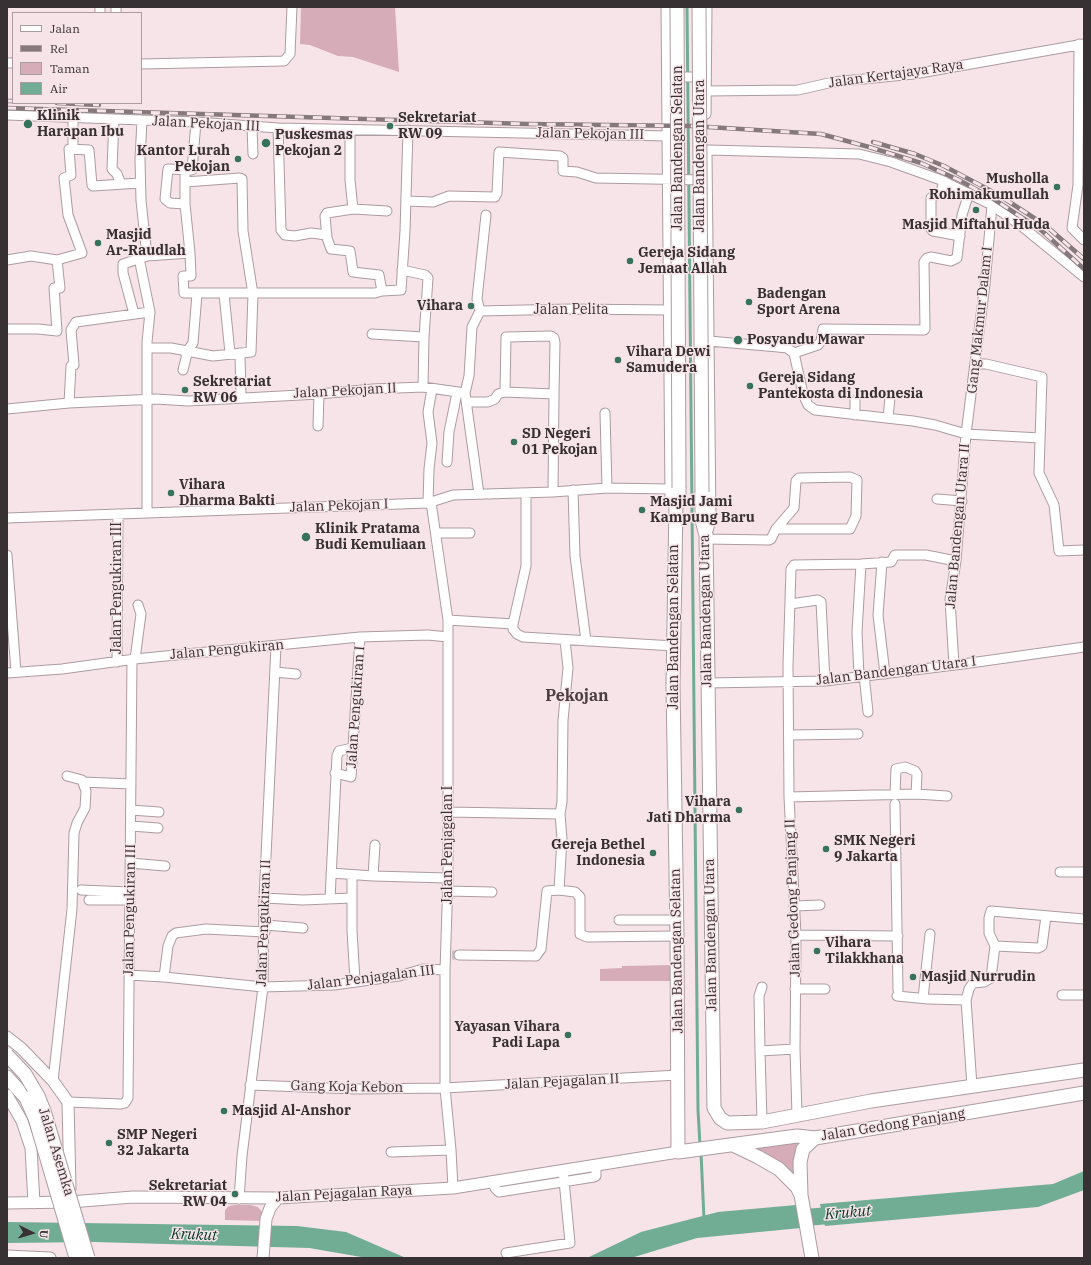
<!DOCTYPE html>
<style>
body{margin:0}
#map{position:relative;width:1091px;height:1265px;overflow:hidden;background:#f6e4e9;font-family:"IBM Plex Serif",serif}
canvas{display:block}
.frame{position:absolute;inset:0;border:8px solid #383133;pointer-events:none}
.legend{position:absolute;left:12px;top:12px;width:130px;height:92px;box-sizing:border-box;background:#f6e4e9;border:1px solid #aa9ca0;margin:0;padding:5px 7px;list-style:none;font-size:12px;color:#383133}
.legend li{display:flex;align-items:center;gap:8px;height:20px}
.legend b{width:20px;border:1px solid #aa9ca0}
.north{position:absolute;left:12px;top:1213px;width:40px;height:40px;-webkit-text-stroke:3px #f6e4e9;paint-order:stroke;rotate:95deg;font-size:11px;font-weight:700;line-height:16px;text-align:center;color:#383133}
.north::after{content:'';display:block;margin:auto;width:14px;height:18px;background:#383133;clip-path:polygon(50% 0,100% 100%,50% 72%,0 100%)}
</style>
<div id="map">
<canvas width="1091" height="1265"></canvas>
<div class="frame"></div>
<ul class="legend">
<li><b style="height:5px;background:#fff"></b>Jalan</li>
<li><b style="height:5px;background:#85797d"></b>Rel</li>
<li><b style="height:11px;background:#d7acb9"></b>Taman</li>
<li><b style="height:11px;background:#71ac94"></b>Air</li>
</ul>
<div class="north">U</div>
</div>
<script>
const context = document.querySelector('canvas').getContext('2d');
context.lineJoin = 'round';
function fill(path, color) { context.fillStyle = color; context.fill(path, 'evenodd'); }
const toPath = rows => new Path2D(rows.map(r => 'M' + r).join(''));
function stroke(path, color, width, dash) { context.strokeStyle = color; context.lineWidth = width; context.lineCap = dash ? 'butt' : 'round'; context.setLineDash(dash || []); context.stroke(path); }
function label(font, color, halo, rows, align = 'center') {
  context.font = font + ' "IBM Plex Serif",serif'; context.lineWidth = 3; context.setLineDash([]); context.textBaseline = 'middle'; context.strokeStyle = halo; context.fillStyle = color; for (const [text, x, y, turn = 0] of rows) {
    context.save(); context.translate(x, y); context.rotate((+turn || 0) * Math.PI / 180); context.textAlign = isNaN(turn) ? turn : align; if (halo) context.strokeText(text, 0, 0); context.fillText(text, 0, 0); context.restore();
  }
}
const green = toPath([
 [301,7,395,7,399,72,353,57,338,56,310,45,300,44],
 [673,965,673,981,600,981,600,969,622,968,622,966],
 [797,1143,796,1181,777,1161,755,1148],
 [235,1205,250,1205,258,1207,263,1213,262,1221,225,1220,225,1210,229,1206]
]);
const water = toPath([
 [1084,1171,1084,1190,1038,1207,825,1226,820,1204,1053,1184],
 [796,1205,801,1228,697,1238,631,1258,587,1258,641,1232,718,1212],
 [7,1222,297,1226,346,1232,406,1258,367,1258,309,1248,94,1242,7,1243]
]);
const stream = toPath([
 [687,7,698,1110,700,1145],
 [701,1153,704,1219]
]);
const river = toPath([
 [789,1219,846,1214]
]);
const minorTunnel = toPath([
 [452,955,459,955]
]);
const minor = toPath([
 [116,7,116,13],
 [666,7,670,499,676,503],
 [100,13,100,7],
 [1079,44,1078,185,1072,228,1084,240],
 [7,63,13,63],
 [141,64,284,61,290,54,292,7],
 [672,77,705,77],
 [707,91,798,90,833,82,914,74,1084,44],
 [706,114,707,7],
 [7,115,196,122,278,128,668,136],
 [114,119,112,169,117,174,121,184],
 [142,120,140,159,141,201,147,256],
 [252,126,253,154],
 [278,128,281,230,285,235,295,236,311,233,327,235],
 [350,130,350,180,353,209],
 [73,149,73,119],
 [185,170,185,204,190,253,191,276,183,276,184,293,375,293,382,291,401,290,405,231,408,130],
 [944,181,941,191,931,198,931,229,933,231,960,236],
 [406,201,433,202,449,196,495,197,497,193,499,152,560,156,563,158,563,171,577,172,596,178,705,180],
 [185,204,170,203,165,199,168,169,192,170,196,122],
 [139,258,150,312,147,342,147,513],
 [7,260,31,256,57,260,82,253,68,215,64,178,71,175,69,149,89,150,92,185,93,186,140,183],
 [402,270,425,275,428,278,424,337,423,387],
 [382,291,379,275,353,272,350,251,331,249,327,238,325,216,327,213,353,209,387,211],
 [224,294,230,353],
 [480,311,477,299,486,215],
 [134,314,123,273,123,264,147,256,190,253],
 [7,329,38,329,57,331,54,288,60,288,57,260],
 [372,334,424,337],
 [709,341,778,347,787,348,794,353,803,394,808,405,815,410,913,421,935,425,966,434,1040,438],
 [148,348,171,348,213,356,251,352,253,294,243,231,242,179,240,178,185,182],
 [240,353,241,398],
 [794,353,818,345,821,341,823,329,924,330,925,329,924,262,927,258,931,257,951,261,957,258,962,215,969,193],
 [975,364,986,364,1042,377,1039,473,1054,505,1059,551,1084,550],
 [183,370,188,350,193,343,197,294],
 [505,392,506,337,551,336,554,338,555,343,554,394],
 [467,402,488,402,495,399,498,394,505,392,554,394,553,492],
 [69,403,71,366,74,365,71,330,76,322,150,312],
 [7,409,69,403,156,399,188,401,319,394,373,389,423,387,465,393],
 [605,413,607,488],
 [855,415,855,401],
 [888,418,890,397],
 [318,426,319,394],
 [447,462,449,432,457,393],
 [573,490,575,556,586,641],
 [479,494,465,393,469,376,472,327,480,311,571,309,669,310],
 [937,499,962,501],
 [431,502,448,620,448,878,445,970,445,1088,451,1150,453,1188],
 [428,503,429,469,432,443,428,412,432,389],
 [7,518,428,503,453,495,553,492,607,488,670,489],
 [436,533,470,533],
 [707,534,711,520,707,154,709,150,859,154,891,162,941,180,992,205,1019,224,1084,277],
 [706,539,769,540,771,539,776,529,794,508,796,481,799,478,850,477,857,480,856,516,850,529,776,529],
 [7,555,16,672],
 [882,562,878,615,885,674],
 [790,604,818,600,821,602,825,681],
 [448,620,513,624,526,566,526,493],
 [513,624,513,629,517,634,523,637,674,646],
 [135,659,141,614,138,605],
 [117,662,118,514],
 [954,665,950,600,956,561,966,434,985,284,992,205],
 [275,672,296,674],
 [7,673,62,669,135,659,360,637,428,635,448,637],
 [864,675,868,712],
 [859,676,857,632,861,564],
 [707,683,825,681,963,664,1084,647],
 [789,735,858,734],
 [335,773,351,777,360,637],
 [83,782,131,784],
 [895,795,896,769,905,767,915,771,917,774,916,794],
 [789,797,916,794,947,796],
 [895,804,898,990],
 [131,810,159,812],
 [448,812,560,814,562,802,563,720,568,668,565,640],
 [560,814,562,839,559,890,575,892,580,897,580,934,587,937,677,936],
 [131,826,158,828],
 [130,863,165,866],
 [1060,872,1084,872],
 [331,873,373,876,375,845],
 [352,875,352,931,355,980],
 [373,876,448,878],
 [81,890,130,892],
 [447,891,492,892],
 [264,898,303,900,352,898],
 [330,899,337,756,339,751,352,748],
 [89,900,130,900],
 [794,906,820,905],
 [619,920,677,920],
 [265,925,303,928],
 [796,935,898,936],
 [995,946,989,933,989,918,991,911,1084,919],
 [459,955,536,956,541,949,547,891,559,890],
 [129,975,164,977,263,987,334,985,399,976,423,969,445,970],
 [164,977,168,946,172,936,176,933,206,929,265,932],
 [762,987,759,996,760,1051,795,1049],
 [795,989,825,989],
 [1062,995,1084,995],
 [897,996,928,999,966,1000],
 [923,998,930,934],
 [760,1051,762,1122],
 [53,1081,72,909,74,833,77,823,85,808,86,791,82,780,67,776],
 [250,1085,356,1089,445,1088,678,1075],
 [972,1086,966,1000,969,989,973,983,984,982,991,978,995,946,1038,948,1042,946,1046,916],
 [68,1102,121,1104,125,1103,128,1098,132,660],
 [797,1115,795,1049,796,935,789,797,788,665,791,569,794,565,861,564,891,562,895,555,926,555,956,561],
 [391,1152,451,1150],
 [494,1181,495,1188,499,1192,594,1177,596,1176,596,1165],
 [239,1199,242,1156,263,987,264,898,276,646],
 [506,1253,570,1243,563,1170]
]);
const tertiary = toPath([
 [7,1037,21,1048,53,1081,68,1102,70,1189],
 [7,1095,22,1121,31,1148,34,1203],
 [7,1203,70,1202,133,1197,278,1198,453,1188,678,1152],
 [7,1256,50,1258],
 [263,1258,266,1219,270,1208,278,1198]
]);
const secondary = toPath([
 [679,488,679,499,676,503,673,685,677,936,678,1152,797,1136,815,1138,1084,1093],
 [702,492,702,520,706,535,714,1108,720,1118,727,1123,762,1122,871,1101,1084,1070],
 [7,1077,26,1098],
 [733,1145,758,1157,779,1169,797,1187,801,1195],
 [812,1258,801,1195,800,1162,803,1149,815,1138]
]);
const rail = toPath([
 [7,101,13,101],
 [57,103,99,105],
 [7,108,527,124,692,126,821,134,869,147,921,163,959,180,992,198,1041,230,1084,269],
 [873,142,915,154,944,166,997,194,1045,225,1084,259]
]);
const secondaryBridge = toPath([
 [677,7,679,488],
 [699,7,702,492],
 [7,1055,25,1074,38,1096,44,1111,88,1258],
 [26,1098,35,1118,76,1258]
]);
const markers = [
 [28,124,5,"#37725c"],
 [390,126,4,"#37725c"],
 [266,143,5,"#37725c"],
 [238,159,4,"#37725c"],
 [1057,187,4,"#37725c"],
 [976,210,4,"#37725c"],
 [98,243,4,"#37725c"],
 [630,261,4,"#37725c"],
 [749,302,4,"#37725c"],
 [471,306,4,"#37725c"],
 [738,340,5,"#37725c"],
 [618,360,4,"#37725c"],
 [750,386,4,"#37725c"],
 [185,390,4,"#37725c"],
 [514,442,4,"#37725c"],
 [171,493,4,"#37725c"],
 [642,510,4,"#37725c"],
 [306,537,5,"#37725c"],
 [739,810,4,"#37725c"],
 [826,849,4,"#37725c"],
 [653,853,4,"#37725c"],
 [817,951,4,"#37725c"],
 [913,977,4,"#37725c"],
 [568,1035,4,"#37725c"],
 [224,1111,4,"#37725c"],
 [109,1143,4,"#37725c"],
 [235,1194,4,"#37725c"]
];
const streetNames = [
 ["Jalan Kertajaya Raya",896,74,-8],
 ["Jalan Pekojan III",206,124,3],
 ["Jalan Pekojan III",590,134,1],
 ["Jalan Bandengan Selatan",678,148,-90],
 ["Jalan Bandengan Utara",700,156,-90],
 ["Jalan Pelita",571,310],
 ["Gang Makmur Dalam I",980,320,-84],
 ["Jalan Pekojan II",345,391,-3],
 ["Jalan Pekojan I",339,506,-2],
 ["Jalan Bandengan Utara II",958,526,-85],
 ["Jalan Pengukiran III",117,588,-90],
 ["Jalan Bandengan Utara",706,611,-91],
 ["Jalan Bandengan Selatan",674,627,-90],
 ["Jalan Pengukiran",227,650,-5],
 ["Jalan Bandengan Utara I",896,671,-7],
 ["Jalan Pengukiran I",356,707,-86],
 ["Jalan Penjagalan I",448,845,-90],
 ["Jalan Gedong Panjang II",793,898,-92],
 ["Jalan Pengukiran III",130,910,-89],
 ["Jalan Pengukiran II",264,923,-88],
 ["Jalan Bandengan Utara",711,935,-91],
 ["Jalan Bandengan Selatan",677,951,-91],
 ["Jalan Penjagalan III",371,978,-7],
 ["Jalan Pejagalan II",562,1082,-3],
 ["Gang Koja Kebon",347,1087,1],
 ["Jalan Gedong Panjang",893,1125,-9],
 ["Jalan Asemka",56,1152,73],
 ["Jalan Pejagalan Raya",344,1194,-3]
];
const poiNames = [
 ["Klinik",37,116],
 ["Harapan Ibu",37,132],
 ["Sekretariat",398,118],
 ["RW 09",398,134],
 ["Puskesmas",275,135],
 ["Pekojan 2",275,151],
 ["Kantor Lurah",230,151,"right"],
 ["Pekojan",230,167,"right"],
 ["Musholla",1049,179,"right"],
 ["Rohimakumullah",1049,195,"right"],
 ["Masjid Miftahul Huda",976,225,"center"],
 ["Masjid",106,235],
 ["Ar-Raudlah",106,251],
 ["Gereja Sidang",638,253],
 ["Jemaat Allah",638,269],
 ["Badengan",757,294],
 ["Sport Arena",757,310],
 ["Vihara",463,306,"right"],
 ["Posyandu Mawar",747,340],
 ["Vihara Dewi",626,352],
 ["Samudera",626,368],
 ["Gereja Sidang",758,378],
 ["Pantekosta di Indonesia",758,394],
 ["Sekretariat",193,382],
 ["RW 06",193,398],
 ["SD Negeri",522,434],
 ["01 Pekojan",522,450],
 ["Vihara",179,485],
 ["Dharma Bakti",179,501],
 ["Masjid Jami",650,502],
 ["Kampung Baru",650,518],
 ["Klinik Pratama",315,529],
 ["Budi Kemuliaan",315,545],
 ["Vihara",731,802,"right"],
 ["Jati Dharma",731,818,"right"],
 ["SMK Negeri",834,841],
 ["9 Jakarta",834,857],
 ["Gereja Bethel",645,845,"right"],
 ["Indonesia",645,861,"right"],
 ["Vihara",825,943],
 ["Tilakkhana",825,959],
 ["Masjid Nurrudin",921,977],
 ["Yayasan Vihara",560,1027,"right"],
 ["Padi Lapa",560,1043,"right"],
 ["Masjid Al-Anshor",232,1111],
 ["SMP Negeri",117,1135],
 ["32 Jakarta",117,1151],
 ["Sekretariat",227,1186,"right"],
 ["RW 04",227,1202,"right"]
];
const waterNames = [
 ["Krukut",848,1213,-5],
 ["Krukut",194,1235,2]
];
const quarterNames = [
 ["Pekojan",577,696]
];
fill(green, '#d7acb9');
fill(water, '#71ac94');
stroke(stream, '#71ac94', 3);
stroke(river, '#71ac94', 17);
stroke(minorTunnel, '#d0c0c5', 9, [9, 4.5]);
stroke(minor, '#ac9ba0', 11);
stroke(tertiary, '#ac9ba0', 13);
stroke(secondary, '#ac9ba0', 15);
stroke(minor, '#fff', 9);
stroke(tertiary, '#fff', 11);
stroke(secondary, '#fff', 13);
stroke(rail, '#85797d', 4.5);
stroke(rail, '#f6e4e9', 3, [9]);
stroke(secondaryBridge, '#ac9ba0', 15, []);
stroke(secondaryBridge, '#fff', 13);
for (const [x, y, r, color] of markers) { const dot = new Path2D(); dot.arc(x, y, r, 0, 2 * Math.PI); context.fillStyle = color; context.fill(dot); stroke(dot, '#f6e4e9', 1.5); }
label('14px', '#383133', '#f6e4e9', streetNames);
label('bold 14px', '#383133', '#f6e4e9', poiNames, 'left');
label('italic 15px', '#003525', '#f6e4e9', waterNames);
label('bold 16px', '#4d3e43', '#f6e4e9', quarterNames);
</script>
